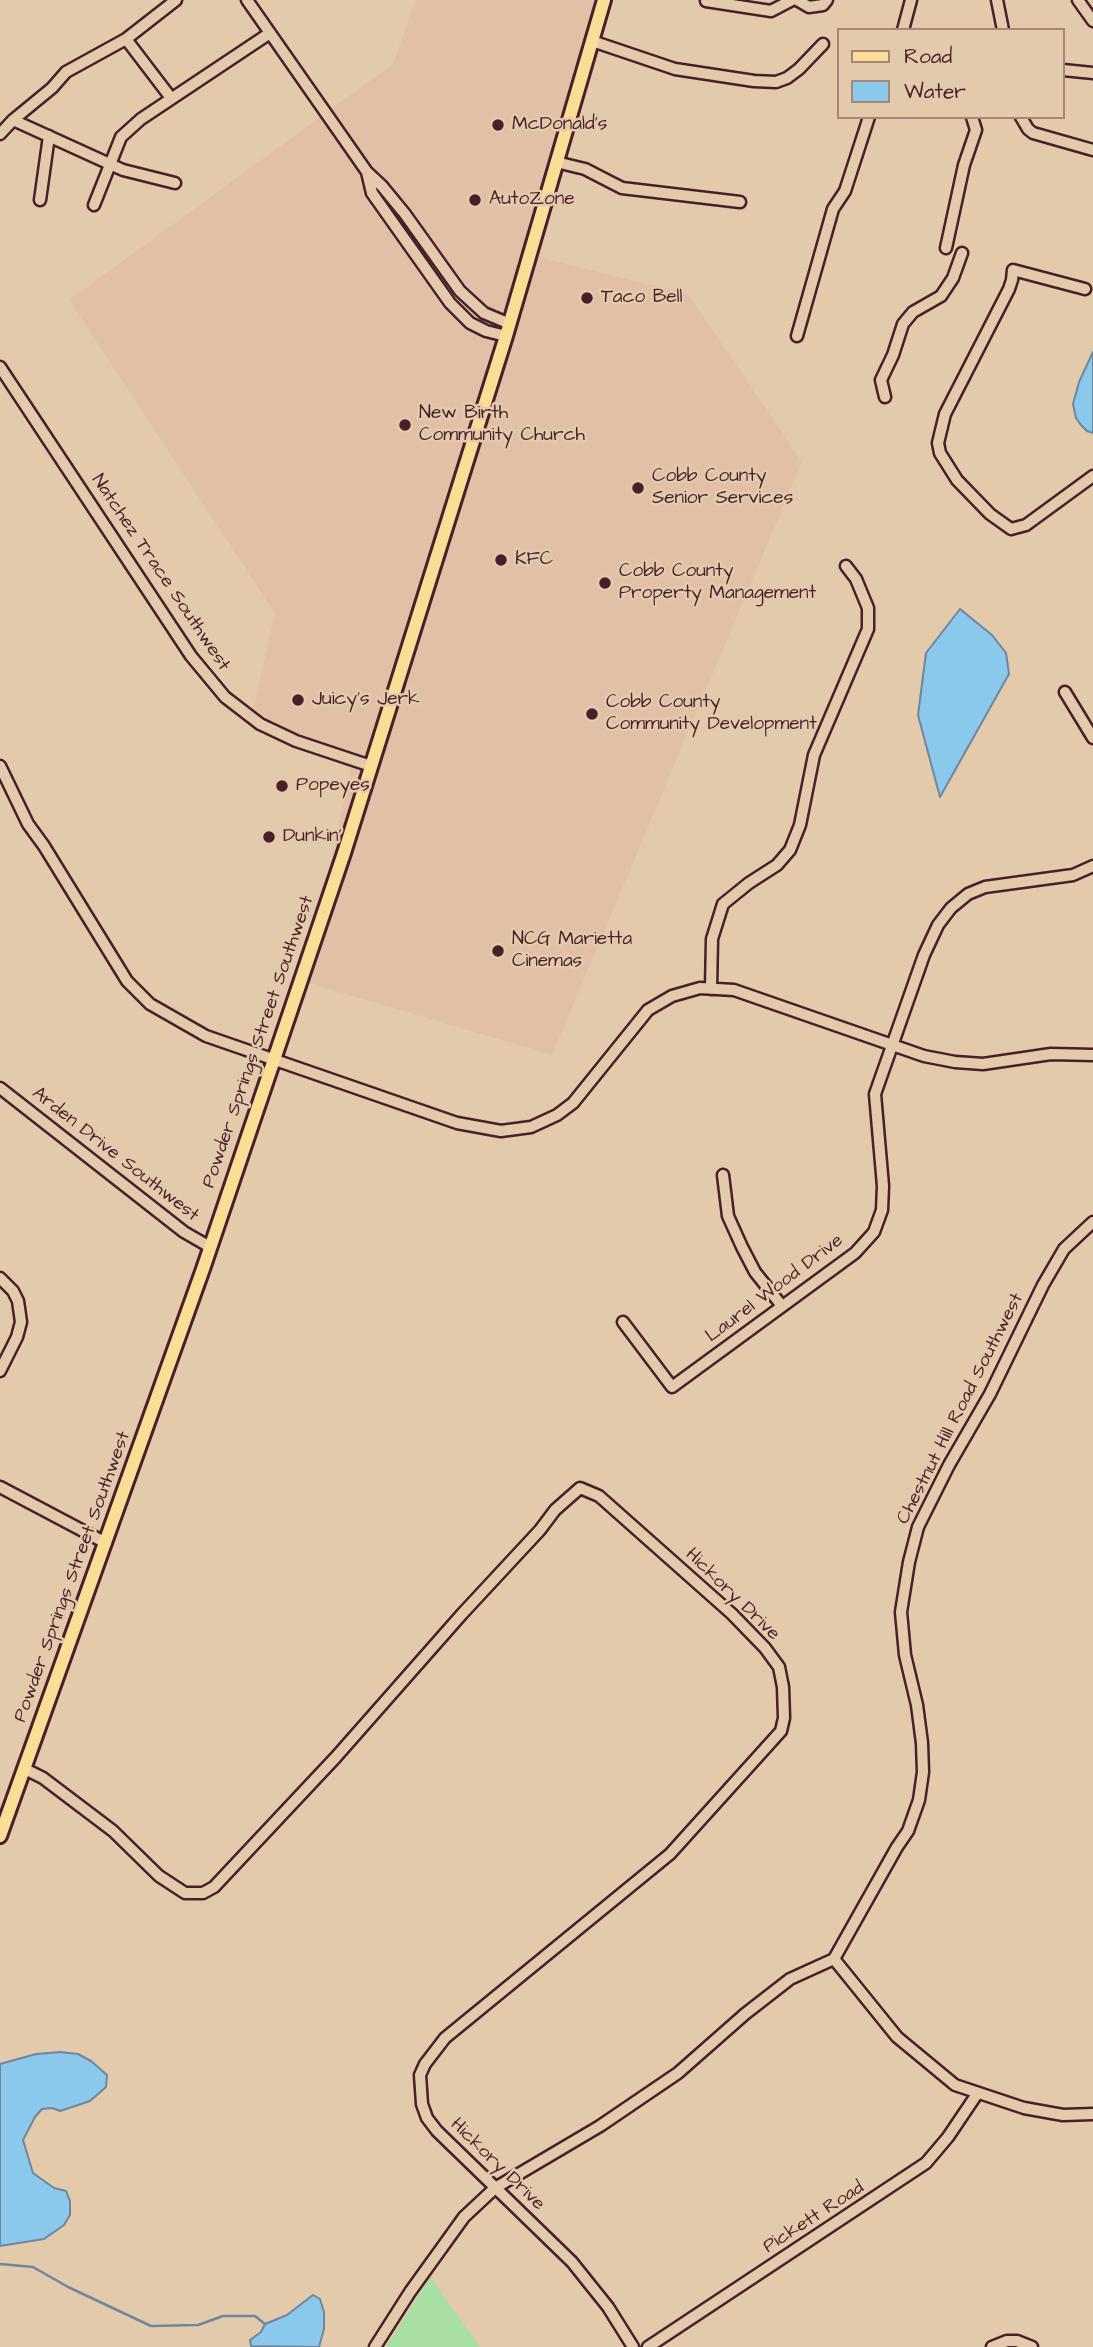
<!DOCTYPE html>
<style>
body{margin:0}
#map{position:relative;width:1093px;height:2347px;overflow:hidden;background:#e3caab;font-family:"Architects Daughter",sans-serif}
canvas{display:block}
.legend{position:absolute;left:837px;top:28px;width:228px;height:91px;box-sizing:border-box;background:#e3caab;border:2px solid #a68678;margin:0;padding:9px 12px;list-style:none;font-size:21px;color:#4a1f2b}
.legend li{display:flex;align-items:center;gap:14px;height:35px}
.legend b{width:35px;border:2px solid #a68678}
</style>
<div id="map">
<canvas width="1093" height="2347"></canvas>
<ul class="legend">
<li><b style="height:9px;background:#fbde96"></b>Road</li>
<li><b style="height:19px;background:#8ac9eb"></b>Water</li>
</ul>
</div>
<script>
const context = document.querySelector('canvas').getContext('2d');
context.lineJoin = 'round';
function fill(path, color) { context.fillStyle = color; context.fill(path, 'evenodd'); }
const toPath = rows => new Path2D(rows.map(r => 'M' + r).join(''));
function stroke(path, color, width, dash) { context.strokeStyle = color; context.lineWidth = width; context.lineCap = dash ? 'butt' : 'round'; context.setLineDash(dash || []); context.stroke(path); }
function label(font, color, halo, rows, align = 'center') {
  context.font = font + ' "Architects Daughter",sans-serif'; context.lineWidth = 5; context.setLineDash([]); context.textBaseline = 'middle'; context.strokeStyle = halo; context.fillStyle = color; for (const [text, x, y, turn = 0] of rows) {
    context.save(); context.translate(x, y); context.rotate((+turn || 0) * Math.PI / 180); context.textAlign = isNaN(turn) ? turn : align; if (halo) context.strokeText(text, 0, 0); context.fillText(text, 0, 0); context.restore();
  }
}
const built = toPath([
 [416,0,596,0,522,253,688,294,802,462,552,1055,292,978,326,884,351,770,333,757,250,723,275,613,69,300,393,64]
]);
const green = toPath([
 [430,2277,480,2347,386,2347]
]);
const water = toPath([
 [1093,352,1093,433,1087,431,1081,425,1076,418,1073,404,1079,382,1093,352],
 [960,609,992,635,1006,653,1009,674,940,797,918,715,926,653,960,609],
 [60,2052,78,2054,91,2061,107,2075,106,2087,90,2101,60,2111,52,2108,42,2109,35,2117,23,2140,33,2173,54,2188,66,2191,70,2201,70,2215,64,2225,44,2239,0,2246,0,2064,36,2054,60,2052],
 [313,2295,320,2299,324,2312,324,2329,319,2347,251,2346,250,2340,261,2332,265,2324,287,2315,313,2295]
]);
const stream = toPath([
 [0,2264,33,2267,68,2287,151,2326,198,2325,223,2316,255,2316,265,2324]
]);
const minor = toPath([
 [247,0,367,172,382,186,405,214,460,291,484,313,510,324],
 [797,0,809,7,823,5,827,0],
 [997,0,1003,30],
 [1078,0,1093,21],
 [706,1,771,11,792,0],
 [903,30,911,0],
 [126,39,171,98],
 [592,41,675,69,754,81,776,82,787,78,799,69,823,44],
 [1063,70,1093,73],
 [1021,117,1028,129,1033,133,1093,150],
 [13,120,123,170,175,183],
 [0,134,13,120,52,88,66,72,126,39,176,0],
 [556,162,585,169,622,188,740,202],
 [367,172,372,193,450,303,470,323,486,331,506,336],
 [40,200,49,136],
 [94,205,121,137,141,119,270,33],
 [946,248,964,165,976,130,972,117],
 [1085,289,1013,270,1012,280,1009,289,945,414,938,443,940,453,957,480,990,514,1011,529,1026,525,1093,476],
 [797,336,833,209,845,191,869,117],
 [0,367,191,656,225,697,260,724,296,741,371,766],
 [885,397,881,380,893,355,903,324,913,312,941,296,953,278,962,253],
 [1065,692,1093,738],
 [0,766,28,824,44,846,127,981,150,1004,206,1036,457,1123,501,1131,531,1127,557,1115,573,1103,648,1010,672,996,700,988,734,990,924,1056,955,1062,983,1064,1051,1054,1093,1055],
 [711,989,712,939,723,904,749,883,777,865,790,850,800,825,814,755,868,629,868,608,856,579,846,566],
 [0,1088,184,1232,210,1247],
 [723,1175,728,1216,742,1247,755,1272,782,1306],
 [0,1278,13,1291,18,1301,21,1322,17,1337,0,1371],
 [623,1322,672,1387,855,1253,874,1232,882,1210,883,1186,875,1094,924,955,938,925,951,908,968,894,985,887,1073,875,1093,866],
 [0,1487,106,1543],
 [25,1769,43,1778,113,1831,159,1876,185,1893,203,1893,214,1887,336,1757,462,1614,540,1530,555,1510,580,1488,599,1496,732,1614,765,1648,779,1667,783,1687,784,1718,781,1731,670,1854,445,2038,425,2064,420,2075,422,2104,427,2118,437,2131,572,2262,608,2307,633,2347],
 [834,1959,897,2037,955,2085,1024,2108,1063,2115,1093,2114],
 [375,2347,410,2292,464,2217,495,2188,600,2126,678,2073,745,2014,790,1979,834,1959,897,1847,908,1831,919,1800,923,1772,922,1743,917,1705,905,1655,901,1612,909,1562,918,1527,949,1465,990,1394,1043,1285,1064,1249,1093,1222],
 [648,2347,926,2163,948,2137,977,2094],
 [992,2347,1007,2341,1017,2341,1032,2347]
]);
const major = toPath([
 [0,1836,203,1269,344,853,506,336,604,0]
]);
const markers = [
 [498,125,7,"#4a1f2b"],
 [475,200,7,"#4a1f2b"],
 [587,298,7,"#4a1f2b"],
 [405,425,7,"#4a1f2b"],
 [638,488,7,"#4a1f2b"],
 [501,560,7,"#4a1f2b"],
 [605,583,7,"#4a1f2b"],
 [298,700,7,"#4a1f2b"],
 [592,714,7,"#4a1f2b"],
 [282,786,7,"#4a1f2b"],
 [269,837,7,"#4a1f2b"],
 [498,951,7,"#4a1f2b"]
];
const poiNames = [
 ["McDonald's",512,125],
 ["AutoZone",489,200],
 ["Taco Bell",601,298],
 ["New Birth",419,414],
 ["Community Church",419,436],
 ["Cobb County",652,477],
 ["Senior Services",652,499],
 ["KFC",515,560],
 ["Cobb County",619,572],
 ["Property Management",619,594],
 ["Juicy's Jerk",312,700],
 ["Cobb County",606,703],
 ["Community Development",606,725],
 ["Popeyes",296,786],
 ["Dunkin'",283,837],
 ["NCG Marietta",512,940],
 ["Cinemas",512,962]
];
const streetNames = [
 ["Natchez Trace Southwest",160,573,56],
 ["Powder Springs Street Southwest",259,1042,-71],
 ["Arden Drive Southwest",115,1155,38],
 ["Laurel Wood Drive",775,1289,-37],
 ["Chestnut Hill Road Southwest",961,1409,-63],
 ["Powder Springs Street Southwest",73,1577,-70],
 ["Hickory Drive",732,1595,44],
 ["Hickory Drive",497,2165,44],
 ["Pickett Road",814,2218,-33]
];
fill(built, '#e2c0a6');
fill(green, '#a8dfa3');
fill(water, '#8ac9eb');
stroke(water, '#70859e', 2);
stroke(stream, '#70859e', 2.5);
stroke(minor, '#4a1f2b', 15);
stroke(major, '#4a1f2b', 18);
stroke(minor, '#e3caab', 10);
stroke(major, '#fbde96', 12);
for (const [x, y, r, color] of markers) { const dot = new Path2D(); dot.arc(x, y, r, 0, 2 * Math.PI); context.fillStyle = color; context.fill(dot); stroke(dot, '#e3caab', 2.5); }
label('19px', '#4a1f2b', '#e3caab', poiNames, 'left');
label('19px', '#4a1f2b', '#e3caab', streetNames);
</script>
